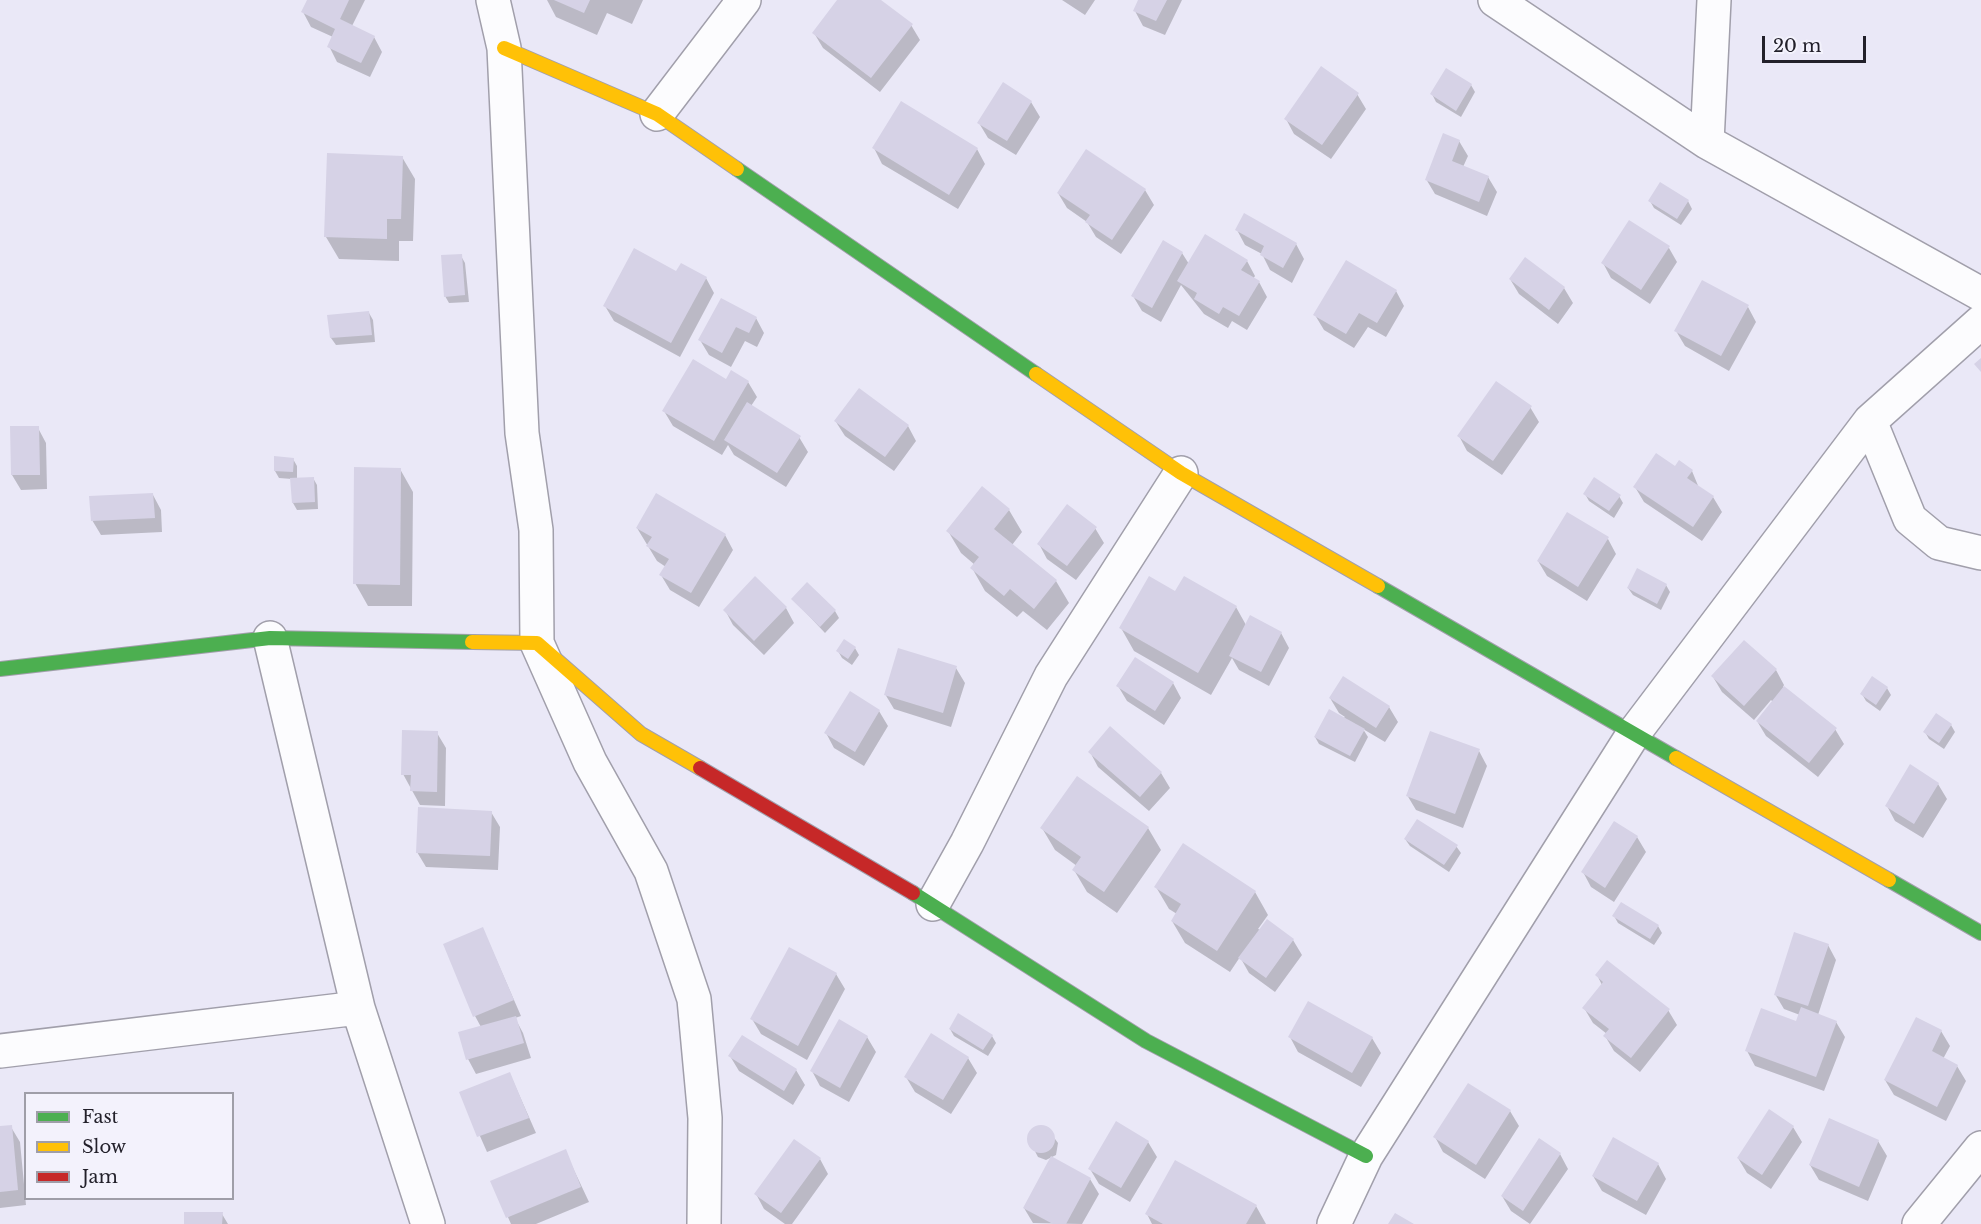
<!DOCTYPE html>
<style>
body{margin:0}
#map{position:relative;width:1981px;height:1224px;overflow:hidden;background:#eae8f7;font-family:"Libre Baskerville",serif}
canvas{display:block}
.legend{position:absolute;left:24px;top:1092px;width:210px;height:108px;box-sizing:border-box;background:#f3f2fc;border:2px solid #9f9ea8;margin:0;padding:8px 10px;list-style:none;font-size:18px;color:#22202a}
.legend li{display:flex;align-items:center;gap:12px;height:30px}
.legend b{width:30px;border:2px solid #9f9ea8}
.scale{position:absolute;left:1762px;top:36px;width:104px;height:27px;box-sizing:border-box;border:3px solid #22202a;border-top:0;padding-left:8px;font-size:18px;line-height:21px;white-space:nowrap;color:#22202a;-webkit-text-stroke:4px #f3f2fc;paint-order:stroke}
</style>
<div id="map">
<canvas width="1981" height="1224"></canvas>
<ul class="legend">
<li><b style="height:8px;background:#4caf50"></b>Fast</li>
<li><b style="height:8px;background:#ffc107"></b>Slow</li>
<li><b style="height:8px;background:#c62828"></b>Jam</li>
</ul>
<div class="scale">20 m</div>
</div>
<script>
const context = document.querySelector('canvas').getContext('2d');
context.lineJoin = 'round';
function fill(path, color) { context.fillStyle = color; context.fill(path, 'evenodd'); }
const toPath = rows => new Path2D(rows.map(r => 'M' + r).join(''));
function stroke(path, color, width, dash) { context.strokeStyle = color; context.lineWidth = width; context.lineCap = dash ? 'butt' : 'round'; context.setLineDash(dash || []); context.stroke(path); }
const shadow = toPath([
 [308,0,365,0,352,26,374,37,382,52,370,77,337,62,329,46,333,37,311,27,303,12],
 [547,0,643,0,632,24,607,13,597,35,556,17],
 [839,0,878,0,911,25,920,40,880,92,823,48,814,33],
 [1062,0,1095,0,1085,15],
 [1140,0,1182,0,1165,35,1143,26,1135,11],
 [1446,70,1471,85,1475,92,1461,117,1436,102,1432,94],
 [1357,94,1366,109,1331,159,1294,134,1286,119],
 [1031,102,1040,117,1016,155,988,138,979,123],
 [1459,141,1468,156,1463,167,1488,177,1497,192,1487,216,1435,194,1426,179],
 [874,148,977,149,985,164,958,209,882,164],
 [402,157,415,179,413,241,399,241,399,261,339,259,326,237],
 [1145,190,1154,205,1121,254,1096,237,1087,222,1067,208,1058,193],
 [1650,201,1688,201,1692,209,1681,225,1654,208],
 [1237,230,1296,244,1304,259,1292,283,1270,270,1262,254,1245,245],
 [1669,248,1677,262,1650,304,1611,278,1603,263],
 [1182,253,1189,264,1247,261,1255,276,1253,279,1259,282,1267,297,1247,330,1232,321,1228,328,1204,314,1181,285,1161,322,1142,311,1133,296],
 [461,256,465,263,469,302,449,303,445,296],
 [677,273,706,278,714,293,680,357,614,321,605,306],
 [1510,279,1564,288,1573,303,1558,324,1519,294],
 [1396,291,1404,306,1386,337,1368,327,1354,348,1324,330,1315,315],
 [1748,307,1756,322,1729,371,1685,346,1676,331],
 [369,313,373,320,375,342,336,345,331,338,329,316],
 [756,318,764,333,757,347,745,341,731,367,709,355,700,340],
 [727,381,748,382,757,397,751,406,799,437,808,452,786,487,734,455,728,445,722,455,673,426,664,411],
 [1530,407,1539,422,1502,475,1467,451,1459,436],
 [836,422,908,426,916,441,894,471,845,436],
 [38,428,46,443,47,489,21,490,12,475],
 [293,459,297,466,297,479,313,478,317,485,318,509,297,510,293,503,292,479,279,478,275,471],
 [1675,468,1692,471,1699,488,1713,497,1722,512,1702,541,1644,502,1635,487],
 [400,469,413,492,412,606,368,606,355,583],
 [1585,494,1619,496,1623,503,1614,518,1589,501],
 [153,495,161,510,162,532,101,535,92,520],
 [1009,510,1022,532,1012,545,1056,581,1069,603,1047,630,1023,611,1017,617,985,591,972,568,975,565,961,553,948,531],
 [637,528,725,535,733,550,699,607,670,590,661,575,666,567,657,561],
 [1095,528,1104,543,1076,580,1047,559,1039,544],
 [1608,539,1616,554,1587,601,1547,576,1538,561],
 [1666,585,1670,592,1661,610,1633,595,1628,588],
 [1176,593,1236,607,1246,625,1281,633,1289,648,1269,686,1239,670,1232,658,1211,695,1134,651,1121,628],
 [793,599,835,611,839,618,825,633],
 [786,608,794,623,764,655,733,625,725,610],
 [855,648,859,655,852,665,842,658,838,651],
 [956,668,965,683,951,727,894,709,885,694],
 [1776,670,1784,685,1783,687,1835,729,1844,744,1818,777,1766,736,1757,721,1773,702,1771,700,1754,720,1722,692,1713,677],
 [1173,683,1181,698,1164,725,1127,701,1118,686],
 [1887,688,1891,695,1880,711,1866,701,1862,694],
 [1330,698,1389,707,1398,722,1385,742,1363,729,1368,737,1355,762,1319,744,1315,737,1345,717,1339,713],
 [879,711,888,726,864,766,834,748,826,733],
 [1951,725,1955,732,1944,749,1929,739,1925,732],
 [437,733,446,748,445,806,420,805,403,774],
 [1479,751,1487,766,1463,828,1416,810,1407,795],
 [1090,752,1161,773,1170,788,1149,811,1098,767],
 [1938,784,1947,799,1923,838,1895,821,1887,806],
 [491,812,500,827,498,870,426,867,417,852],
 [1042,828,1148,828,1161,850,1117,913,1087,892,1074,870,1077,866,1055,850],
 [1637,837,1646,852,1614,902,1591,887,1583,872],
 [1405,839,1456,846,1461,853,1449,872,1410,846],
 [1184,845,1255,892,1268,915,1258,929,1293,940,1302,955,1275,992,1249,973,1240,957,1230,972,1185,943,1172,921,1177,914,1169,909,1156,887],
 [1614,916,1658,926,1662,933,1654,945,1618,923],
 [483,929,521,1016,515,1018,523,1033,531,1058,476,1074,468,1059,481,1027,475,1016],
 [1828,945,1836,960,1818,1015,1836,1022,1845,1037,1824,1091,1755,1066,1747,1051,1797,1023,1800,1015,1784,1009,1775,994],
 [836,974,845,989,807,1060,761,1034,752,1019],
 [1597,975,1668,1010,1677,1025,1640,1072,1614,1051,1605,1036,1607,1034,1593,1023,1584,1008,1602,985],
 [950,1029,992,1036,996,1043,988,1056,954,1036],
 [1941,1031,1950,1046,1943,1059,1957,1066,1966,1081,1946,1121,1894,1095,1885,1080],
 [867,1037,876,1052,849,1102,820,1086,812,1071],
 [1290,1037,1372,1038,1381,1053,1361,1087,1298,1052],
 [730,1056,796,1070,805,1085,793,1105,739,1071],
 [968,1058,977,1073,951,1114,915,1092,906,1077],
 [510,1074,536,1133,487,1152,461,1093],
 [1469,1085,1510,1111,1519,1126,1485,1179,1443,1152,1435,1137],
 [11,1127,20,1142,26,1205,0,1208,0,1128],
 [1039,1127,1047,1128,1058,1143,1056,1155,1046,1160,1038,1157,1028,1138,1031,1131],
 [1793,1127,1802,1142,1771,1189,1747,1173,1738,1158],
 [1878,1141,1887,1156,1868,1201,1819,1180,1810,1165],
 [1148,1142,1157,1157,1130,1202,1099,1184,1090,1169],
 [565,1151,589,1202,536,1224,511,1224,492,1181],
 [1560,1154,1568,1169,1530,1224,1511,1211,1502,1196],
 [820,1159,828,1174,792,1224,785,1224,764,1209,756,1194],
 [1658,1164,1666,1179,1646,1215,1602,1191,1593,1176],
 [1090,1179,1099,1194,1082,1224,1033,1223,1024,1208],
 [1256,1206,1266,1224,1152,1224,1147,1214],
 [222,1214,228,1224,186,1224]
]);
const building = toPath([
 [307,0,349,0,340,19,375,36,361,63,327,47,335,29,301,12],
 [554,0,590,0,584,13],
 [837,0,881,0,913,24,871,78,812,33],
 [1138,0,1167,0,1156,21,1133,11],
 [1321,66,1359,93,1322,145,1284,119],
 [1446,68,1472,84,1456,111,1430,94],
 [1003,82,1032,101,1007,141,977,123],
 [901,101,978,148,949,195,872,148],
 [1443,133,1460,140,1452,161,1489,176,1479,202,1425,180],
 [1086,149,1146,189,1112,240,1085,222,1090,215,1057,193],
 [327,153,403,156,401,219,387,219,387,239,324,237],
 [1660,182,1689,200,1677,219,1648,201],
 [1244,213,1297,243,1283,268,1260,255,1264,246,1235,230],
 [1629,220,1670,246,1641,290,1601,263],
 [1205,234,1248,260,1241,270,1260,281,1239,316,1223,307,1219,314,1194,299,1197,293,1177,281],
 [1163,240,1183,252,1152,308,1131,296],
 [634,248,676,271,681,263,707,277,671,343,603,306],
 [462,254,465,295,444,297,441,255],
 [1525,257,1565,287,1549,310,1509,279],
 [1346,260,1397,290,1377,323,1359,313,1346,334,1313,315],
 [1702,280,1749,305,1721,356,1674,331],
 [721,298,757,317,749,333,736,327,722,353,698,340],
 [369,311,372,335,330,338,327,315],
 [1981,358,1981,372,1974,364],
 [693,359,726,379,731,370,749,381,714,441,662,411],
 [1496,381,1532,406,1493,461,1457,436],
 [859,388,909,425,885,457,834,421],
 [747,402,801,436,777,473,724,440],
 [10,426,39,426,40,475,11,475],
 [1656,453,1675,466,1679,460,1693,470,1687,478,1714,496,1693,527,1633,487],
 [274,456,294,458,293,472,274,471],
 [354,467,401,468,400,585,353,584],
 [314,477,315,502,292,503,290,478],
 [1594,477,1621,495,1609,511,1583,494],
 [982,486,1010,509,994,529,1057,580,1034,609,1010,589,1004,596,970,568,979,557,946,531],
 [153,493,155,518,91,521,89,496],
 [656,493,726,534,691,593,659,575,669,559,646,546,652,537,636,528],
 [1067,504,1097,527,1067,566,1037,544],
 [1567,512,1609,537,1578,587,1537,561],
 [1637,568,1667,584,1657,604,1627,588],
 [755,576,787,607,754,641,723,610],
 [1149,576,1175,591,1184,576,1237,606,1198,673,1119,628],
 [807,582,836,610,820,627,791,599],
 [1250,615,1282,632,1261,672,1229,656],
 [844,639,856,647,848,659,836,651],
 [1744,640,1777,669,1744,706,1711,676],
 [898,648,957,666,943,713,884,695],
 [1135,657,1174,682,1155,711,1116,686],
 [1343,676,1390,706,1376,728,1329,698],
 [1872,676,1888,687,1876,705,1860,694],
 [1784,686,1837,728,1809,763,1756,721],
 [850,691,880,710,855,752,824,733],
 [1329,709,1365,729,1350,756,1314,737],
 [1936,713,1952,724,1939,743,1923,732],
 [1110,726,1162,772,1140,797,1088,752],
 [402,730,438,731,437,792,410,791,411,775,401,775],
 [1430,731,1480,749,1455,814,1406,796],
 [1910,764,1939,783,1914,824,1885,806],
 [1077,776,1149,827,1104,892,1072,870,1081,857,1040,828],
 [418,807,492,811,490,856,416,853],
 [1417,819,1458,845,1444,865,1404,839],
 [1614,821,1638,836,1605,888,1581,872],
 [1183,843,1256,891,1217,951,1171,921,1181,904,1154,887],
 [1621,902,1659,925,1650,939,1612,916],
 [1267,919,1294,939,1266,978,1238,958],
 [483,927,514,1000,473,1017,443,944],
 [1794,932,1829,944,1808,1006,1774,995],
 [789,947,837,973,798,1046,750,1019],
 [1607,960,1670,1009,1631,1058,1603,1036,1609,1029,1582,1008,1603,982,1595,975],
 [1308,1001,1373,1037,1352,1073,1288,1037],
 [1801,1007,1837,1021,1816,1077,1745,1051,1761,1008,1796,1021],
 [958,1013,993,1035,983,1050,949,1029],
 [516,1016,524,1043,466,1060,458,1032],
 [1916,1017,1942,1030,1932,1051,1958,1065,1937,1107,1884,1080],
 [839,1019,868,1036,840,1088,810,1071],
 [931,1033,969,1057,943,1100,904,1077],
 [742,1035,797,1069,784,1091,728,1056],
 [510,1072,529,1118,477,1137,459,1092],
 [1468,1083,1511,1110,1476,1165,1433,1137],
 [1769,1109,1794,1126,1762,1175,1737,1158],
 [1829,1118,1879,1140,1859,1187,1809,1165],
 [1116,1121,1149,1141,1121,1188,1088,1169],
 '1027 1139a14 14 0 1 1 28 0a14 14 0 1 1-28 0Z',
 [12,1125,18,1190,0,1192,0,1126],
 [1613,1137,1659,1163,1637,1201,1592,1176],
 [1539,1138,1561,1153,1523,1211,1501,1196],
 [794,1139,821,1158,781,1213,754,1194],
 [566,1149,581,1187,506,1218,490,1181],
 [1051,1156,1091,1178,1066,1224,1053,1224,1023,1208],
 [1175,1160,1257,1205,1246,1224,1163,1224,1145,1214],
 [184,1212,223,1212,222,1224,184,1224],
 [1395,1213,1414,1224,1388,1224]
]);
const street = toPath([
 [493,0,504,48,522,433,536,530,537,643,590,762,651,871,694,999,705,1118,704,1224],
 [1495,0,1707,142,1981,294],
 [657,114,744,0],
 [1707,142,1714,0],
 [1870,421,1910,519,1939,543,1981,553],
 [270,638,358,1008,428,1224],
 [933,904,967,843,1051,676,1181,473],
 [0,1051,358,1008],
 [1334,1224,1366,1156,1634,733,1870,421,1981,322],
 [1919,1224,1981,1148]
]);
const fast = toPath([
 [737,169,1036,374],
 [1378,586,1676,758],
 [0,669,270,638,472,642],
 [1889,880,1981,933],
 [913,893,1146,1041,1366,1156]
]);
const slow = toPath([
 [504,48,657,114,737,169],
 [1036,374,1181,473,1378,586],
 [472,642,537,643,641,734,700,768],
 [1676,758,1889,880]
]);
const jam = toPath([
 [700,768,913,893]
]);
fill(shadow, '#0003');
fill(building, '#d6d2e6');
stroke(street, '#a19fab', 36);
stroke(fast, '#a19fab', 16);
stroke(slow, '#a19fab', 16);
stroke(jam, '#a19fab', 16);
stroke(street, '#fcfcfe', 33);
stroke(fast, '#4caf50', 14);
stroke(slow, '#ffc107', 14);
stroke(jam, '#c62828', 14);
</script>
